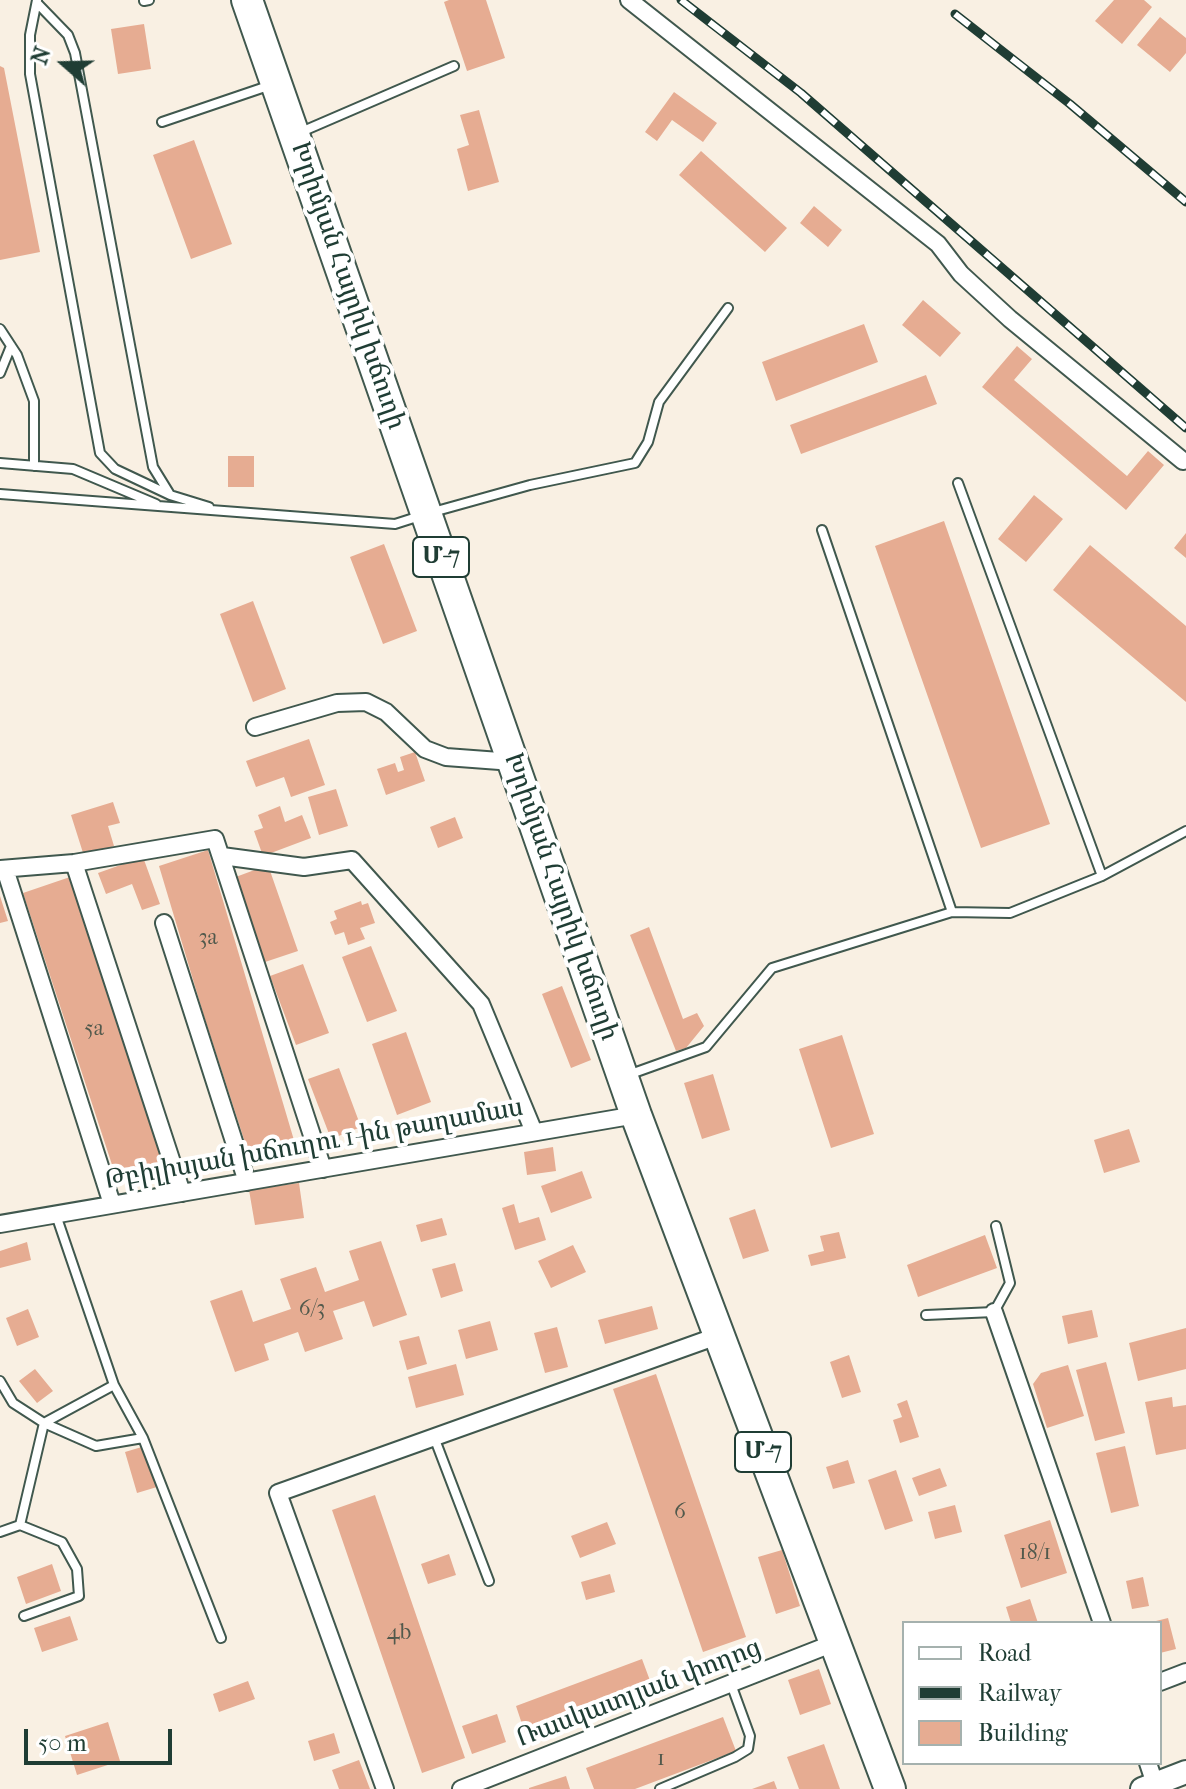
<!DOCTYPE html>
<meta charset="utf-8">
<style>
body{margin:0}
#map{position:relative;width:1186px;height:1789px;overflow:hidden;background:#f9f0e3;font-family:"IM FELL French Canon",serif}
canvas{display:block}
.legend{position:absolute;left:902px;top:1621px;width:260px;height:144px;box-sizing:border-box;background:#fff;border:2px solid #a5b1ae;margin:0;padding:10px 14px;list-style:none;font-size:24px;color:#1f3d34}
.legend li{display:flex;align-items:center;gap:16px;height:40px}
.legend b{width:40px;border:2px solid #a5b1ae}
.north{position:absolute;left:24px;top:24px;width:80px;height:80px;-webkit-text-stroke:6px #fff;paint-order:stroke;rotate:290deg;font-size:22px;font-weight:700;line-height:32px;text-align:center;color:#1f3d34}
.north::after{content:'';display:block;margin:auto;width:28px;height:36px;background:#1f3d34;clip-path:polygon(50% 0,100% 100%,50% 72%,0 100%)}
.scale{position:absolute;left:24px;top:1729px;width:148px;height:36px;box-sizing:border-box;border:4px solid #1f3d34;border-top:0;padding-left:10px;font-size:24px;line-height:28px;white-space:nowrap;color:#1f3d34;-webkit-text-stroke:6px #fff;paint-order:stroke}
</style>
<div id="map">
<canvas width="1186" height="1789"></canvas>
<ul class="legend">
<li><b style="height:10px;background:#fff"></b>Road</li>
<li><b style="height:10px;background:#1f3d34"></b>Railway</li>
<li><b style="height:22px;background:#e6ac92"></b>Building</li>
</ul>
<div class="north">N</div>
<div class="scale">50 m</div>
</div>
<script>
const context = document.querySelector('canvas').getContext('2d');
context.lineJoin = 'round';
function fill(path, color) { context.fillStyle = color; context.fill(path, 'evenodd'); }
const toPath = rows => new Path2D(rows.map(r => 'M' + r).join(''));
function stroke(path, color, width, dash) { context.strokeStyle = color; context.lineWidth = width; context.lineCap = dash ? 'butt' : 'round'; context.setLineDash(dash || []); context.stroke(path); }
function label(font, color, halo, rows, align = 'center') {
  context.font = font + ' "IM FELL French Canon","Noto Serif Armenian",serif'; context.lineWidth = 8; context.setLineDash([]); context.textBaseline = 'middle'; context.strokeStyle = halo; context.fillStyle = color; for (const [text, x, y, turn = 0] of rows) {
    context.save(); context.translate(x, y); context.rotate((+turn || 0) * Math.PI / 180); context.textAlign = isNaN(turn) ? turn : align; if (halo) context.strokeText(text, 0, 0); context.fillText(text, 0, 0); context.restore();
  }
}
const building = toPath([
 [449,0,486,0,505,58,467,71,444,2],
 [1114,0,1144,0,1152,7,1122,44,1095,21],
 [1160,17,1186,38,1186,53,1170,72,1137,45],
 [144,24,151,69,118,74,111,29],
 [0,66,4,68,40,252,0,260],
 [674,92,717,123,703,142,672,120,657,141,645,132],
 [479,110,499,182,468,191,457,149,469,145,460,115],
 [194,140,232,244,191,259,153,155],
 [701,151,787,228,765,252,679,175],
 [814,206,842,230,828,247,800,223],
 [923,300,961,333,940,357,902,325],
 [864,324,878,362,776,401,762,362],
 [1017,346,1032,359,1014,380,1127,476,1148,451,1164,465,1126,510,982,387],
 [926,375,937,404,801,454,790,425],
 [228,456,254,456,254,487,228,487],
 [1034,495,1063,519,1026,562,998,539],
 [944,521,1050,824,981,848,875,546],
 [1186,533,1186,558,1174,548],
 [384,544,417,631,383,644,350,557],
 [1090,545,1186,626,1186,702,1053,590],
 [253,601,286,689,253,702,220,614],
 [309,739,325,785,291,797,284,777,256,787,246,761],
 [415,752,425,781,386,795,377,769,395,763,398,772,404,770,400,757],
 [336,789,348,826,319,835,308,797],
 [113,802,120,823,108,826,114,846,84,856,71,815],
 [280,806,285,822,302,815,311,838,263,856,254,831,263,828,258,815],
 [455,817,463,838,438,848,430,827],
 [208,850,296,1147,252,1164,203,1013,159,866],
 [143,857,160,904,142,910,132,884,106,894,98,873],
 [268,865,298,951,262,963,233,878],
 [70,877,165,1168,118,1183,23,893],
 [0,896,8,921,0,923],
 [361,901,362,905,368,903,375,923,360,928,365,939,348,945,344,932,335,935,330,922,337,919,334,911],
 [649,927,683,1019,697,1013,704,1026,686,1048,676,1051,630,935],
 [371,946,397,1011,367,1022,342,957],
 [303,964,329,1033,296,1045,270,976],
 [562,986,591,1060,571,1068,542,994],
 [406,1032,431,1102,397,1115,372,1044],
 [842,1035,874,1134,831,1148,799,1049],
 [339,1068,361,1127,331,1139,308,1079],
 [713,1074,730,1130,702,1139,684,1083],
 [1129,1129,1140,1162,1104,1173,1094,1140],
 [553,1147,556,1171,527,1175,524,1152],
 [582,1171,592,1198,551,1213,541,1186],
 [299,1183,304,1218,255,1225,249,1190],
 [514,1204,519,1223,539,1217,546,1240,515,1250,502,1208],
 [755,1209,769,1251,743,1259,729,1218],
 [442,1218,447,1235,421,1242,416,1225],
 [839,1232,846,1258,811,1266,808,1255,824,1251,820,1236],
 [985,1235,997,1268,918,1297,907,1265],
 [381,1241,407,1315,373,1327,364,1301,333,1311,343,1339,305,1352,298,1332,264,1344,269,1360,235,1372,210,1301,242,1290,253,1322,291,1309,280,1279,316,1267,325,1292,359,1280,349,1251],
 [27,1242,31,1260,0,1268,0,1251],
 [573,1245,586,1272,551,1288,538,1261],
 [455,1263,463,1291,441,1298,432,1269],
 [652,1306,658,1329,605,1344,598,1320],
 [28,1309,39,1337,17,1346,6,1318],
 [1092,1310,1098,1337,1068,1344,1062,1316],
 [490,1321,498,1350,466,1359,458,1330],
 [557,1327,568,1367,545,1373,534,1333],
 [1186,1328,1186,1369,1138,1381,1129,1343],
 [419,1336,427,1364,407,1370,399,1341],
 [849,1355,861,1392,842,1398,830,1362],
 [1106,1362,1125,1433,1095,1441,1076,1370],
 [456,1364,464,1395,416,1408,408,1377],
 [1068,1365,1084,1416,1047,1428,1033,1384,1041,1373],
 [35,1369,53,1391,37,1403,19,1381],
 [656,1374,746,1637,703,1652,613,1389],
 [1172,1397,1173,1407,1186,1405,1186,1449,1156,1455,1145,1402],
 [907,1400,919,1437,900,1443,893,1420,902,1417,897,1404],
 [145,1446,157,1487,137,1493,125,1452],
 [1125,1446,1139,1506,1111,1513,1096,1453],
 [848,1460,855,1483,833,1489,826,1467],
 [940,1468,947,1486,919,1496,912,1478],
 [896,1470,913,1521,885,1530,868,1480],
 [375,1495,465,1758,422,1773,332,1510],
 [955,1505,962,1532,935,1539,928,1512],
 [1050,1520,1067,1573,1021,1588,1004,1535],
 [607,1522,616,1544,580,1558,571,1536],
 [782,1550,800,1606,776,1614,758,1557],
 [449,1554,456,1575,428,1584,421,1564],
 [52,1564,61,1591,26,1604,17,1577],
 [610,1574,615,1592,586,1600,581,1582],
 [1143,1577,1149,1606,1132,1609,1126,1581],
 [1030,1599,1038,1623,1011,1623,1006,1607],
 [70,1616,78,1640,42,1652,34,1628],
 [1168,1618,1176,1649,1160,1653,1160,1623,1152,1622],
 [642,1659,652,1686,525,1733,516,1706],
 [819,1669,831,1704,800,1715,788,1680],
 [248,1681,255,1699,219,1712,213,1694],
 [497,1714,506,1742,472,1754,462,1726],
 [723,1717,736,1751,635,1789,594,1789,586,1768],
 [108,1722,120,1761,77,1775,65,1736],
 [334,1733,340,1753,314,1761,308,1741],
 [824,1744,840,1789,799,1789,787,1757],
 [359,1760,370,1789,339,1789,332,1770],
 [566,1776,570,1789,529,1789,529,1788],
 [774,1781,777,1789,752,1789]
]);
const lane = toPath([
 [37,0,30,35,30,74,100,453,115,469,170,495,209,507],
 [144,1,149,0],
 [37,3,68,35,75,53,153,467,169,493],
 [162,122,271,85],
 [301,132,454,66],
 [0,329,17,355,34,401,34,466],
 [0,373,11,346],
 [0,463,73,469,156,504],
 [958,483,1102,876],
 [0,494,395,524,420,516],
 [433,512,530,485,635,463,648,442,659,402,728,308],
 [822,530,952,912],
 [628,1075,706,1047,772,968,952,912,1010,913,1102,876,1186,831],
 [56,1215,114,1385,143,1438],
 [926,1315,994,1312,1010,1283,996,1226],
 [0,1381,13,1403,44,1423,20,1525],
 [114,1385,44,1423,96,1446,143,1438,221,1638],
 [434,1437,489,1581],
 [0,1532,20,1525,62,1542,77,1569,79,1596,24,1616],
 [660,1789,735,1757,748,1749,750,1736,731,1684]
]);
const street = toPath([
 [629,0,938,244,961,274,1010,319,1183,461],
 [255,727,337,703,366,702,386,712,425,749,446,757,513,762],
 [222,856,304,867,352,860,481,1004,534,1132],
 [74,863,182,1193],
 [0,869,74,863,215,839,323,1169],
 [5,869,112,1204],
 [164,923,247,1182],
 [0,1224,636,1115],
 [994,1312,1102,1623],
 [1160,1682,1186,1672],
 [1148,1763,1155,1784],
 [385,1789,278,1493,720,1335],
 [461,1789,834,1643]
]);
const secondary = toPath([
 [1142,1789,1186,1772]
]);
const highway = toPath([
 [247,0,636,1115,890,1789]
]);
const rail = toPath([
 [681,0,801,93,1186,428],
 [955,14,1070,104,1186,202]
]);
const numberNames = [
 ["3a",208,939],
 ["5a",94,1030],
 ["6/3",312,1310],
 ["6",680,1513],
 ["18/1",1035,1554],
 ["4b",399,1634],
 ["1",661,1760]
];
const shields = [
 [441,557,56],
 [763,1452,56]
];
const shieldNames = [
 ["Մ-7",441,557],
 ["Մ-7",763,1452]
];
const streetNames = [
 ["Խրիմյան Հայրիկ խճուղի",347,286,71],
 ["Խրիմյան Հայրիկ խճուղի",560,897,71],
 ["Թբիլիսյան խճուղու 1-ին թաղամաս",314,1145,-10],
 ["Ռասկատլյան փողոց",639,1694,-21]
];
fill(building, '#e6ac92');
stroke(lane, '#40584e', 12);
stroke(street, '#40584e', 20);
stroke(secondary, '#40584e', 26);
stroke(highway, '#40584e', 34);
stroke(lane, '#fff', 8);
stroke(street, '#fff', 16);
stroke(secondary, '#fff', 22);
stroke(highway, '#fff', 30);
stroke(rail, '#1f3d34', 9);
stroke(rail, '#fff', 6, [18]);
label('22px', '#51594c', null, numberNames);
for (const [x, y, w] of shields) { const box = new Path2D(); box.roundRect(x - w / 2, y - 20, w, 40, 6); context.fillStyle = '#fff'; context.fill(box); stroke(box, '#1f3d34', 2); }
label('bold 24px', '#1f3d34', null, shieldNames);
label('26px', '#1f3d34', '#fff', streetNames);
</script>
